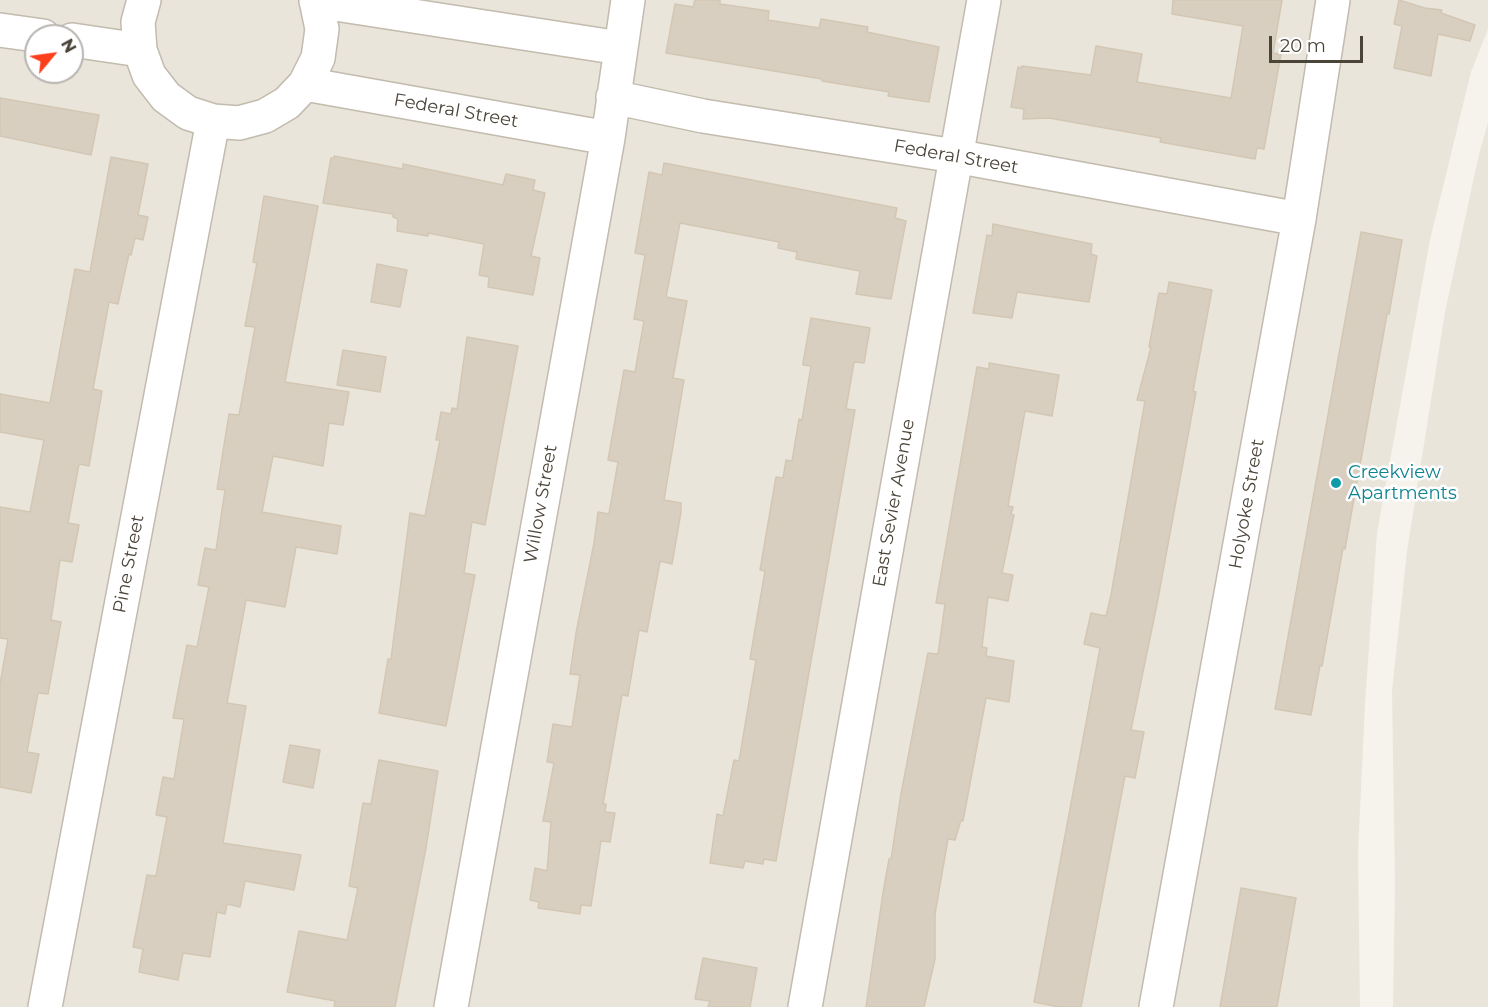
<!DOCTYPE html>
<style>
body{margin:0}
#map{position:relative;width:1488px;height:1007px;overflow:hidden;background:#f6f3ec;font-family:Montserrat,sans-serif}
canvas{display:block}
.north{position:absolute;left:24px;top:24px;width:60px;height:60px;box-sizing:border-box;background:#fff;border:2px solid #b7b4b0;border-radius:50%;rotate:61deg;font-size:16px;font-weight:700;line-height:24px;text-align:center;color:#4b4439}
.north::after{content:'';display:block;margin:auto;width:21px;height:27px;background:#fc3f1d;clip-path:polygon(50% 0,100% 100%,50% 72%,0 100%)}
.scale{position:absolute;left:1269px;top:36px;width:94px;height:27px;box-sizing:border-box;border:3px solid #4b4439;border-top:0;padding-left:8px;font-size:18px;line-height:21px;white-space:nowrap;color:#4b4439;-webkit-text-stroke:4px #fff;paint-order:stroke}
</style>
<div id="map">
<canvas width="1488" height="1007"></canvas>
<div class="north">N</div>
<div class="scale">20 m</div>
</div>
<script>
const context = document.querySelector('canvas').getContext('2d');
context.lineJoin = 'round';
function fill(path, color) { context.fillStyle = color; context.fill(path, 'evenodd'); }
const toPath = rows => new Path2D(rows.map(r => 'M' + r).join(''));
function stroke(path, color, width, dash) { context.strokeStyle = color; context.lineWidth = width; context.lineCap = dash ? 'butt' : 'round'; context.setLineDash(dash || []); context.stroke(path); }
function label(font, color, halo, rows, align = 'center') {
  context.font = font + ' Montserrat,sans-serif'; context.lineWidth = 5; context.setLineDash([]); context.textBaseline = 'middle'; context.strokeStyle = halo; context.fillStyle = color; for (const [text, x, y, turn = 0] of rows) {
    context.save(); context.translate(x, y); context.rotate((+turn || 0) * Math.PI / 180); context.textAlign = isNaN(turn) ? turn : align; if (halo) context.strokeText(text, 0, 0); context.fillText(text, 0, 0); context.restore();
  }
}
const residential = toPath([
 [0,0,1488,0,1488,29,1471,72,1430,240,1377,533,1365,704,1358,852,1360,1007,0,1007],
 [36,36,72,36,72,72,36,72],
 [1488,123,1488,1007,1393,1007,1395,885,1392,691,1407,551,1445,312,1479,154]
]);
const building = toPath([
 [695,0,720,0,720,4,769,11,768,20,819,28,821,19,868,27,867,32,939,47,929,102,888,96,889,92,822,81,822,79,666,53,675,4,693,7,695,0],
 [1173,0,1282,0,1273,53,1281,54,1264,149,1257,148,1255,159,1160,142,1161,138,1049,118,1023,119,1024,109,1011,107,1018,67,1022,68,1022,66,1091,75,1096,46,1142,54,1137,82,1231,98,1243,26,1172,14,1173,0],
 [1399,0,1425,8,1442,10,1441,13,1475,25,1470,41,1438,34,1431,76,1394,68,1402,26,1394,24,1399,0],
 [0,98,99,115,91,155,0,136,0,98],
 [334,156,403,169,403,164,503,185,506,174,535,180,533,190,545,193,531,256,540,258,533,295,488,287,489,277,479,275,484,244,428,233,428,236,397,231,398,219,393,217,393,214,323,203,331,158,334,158,334,156],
 [111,157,148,164,138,215,148,217,143,240,135,238,131,255,129,254,118,304,109,302,93,389,102,391,89,466,79,464,68,523,79,525,72,562,60,560,51,620,61,622,48,694,38,693,27,752,39,754,31,793,0,787,0,684,8,639,0,638,0,507,30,512,44,440,0,432,0,394,50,403,75,269,90,272,111,157],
 [664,163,897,208,895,218,906,221,891,299,856,294,860,271,796,259,797,252,778,248,779,242,680,223,666,297,687,301,673,378,684,380,664,500,681,503,681,512,672,564,660,561,647,632,639,630,628,696,622,695,603,804,606,804,605,812,615,813,610,842,601,841,591,906,581,905,580,914,538,908,539,902,530,900,535,868,547,871,551,822,543,821,554,763,547,762,553,724,572,727,580,675,570,674,576,633,594,543,598,512,609,514,618,462,608,460,624,370,635,372,644,321,634,319,645,255,635,253,649,172,662,175,664,163],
 [264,196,318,206,285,382,349,392,343,425,329,423,323,466,273,456,262,512,341,526,337,554,296,547,285,607,246,600,227,703,246,706,223,843,301,855,294,890,245,881,240,907,227,904,225,914,217,912,210,957,183,953,178,980,139,972,143,949,133,947,147,875,156,876,167,817,156,815,163,777,174,779,184,719,173,718,187,645,197,647,209,587,198,585,205,548,216,550,225,490,217,489,229,414,239,415,255,327,245,326,257,263,253,262,264,196],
 [993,224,1092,244,1091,254,1097,256,1089,302,1017,292,1012,318,973,313,987,235,992,236,993,224],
 [1361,232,1402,240,1389,314,1387,314,1345,549,1343,548,1322,666,1320,665,1311,715,1275,709,1361,232],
 [377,264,407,270,400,307,371,302,377,264],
 [1169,282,1212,290,1193,391,1196,392,1157,604,1131,730,1144,732,1135,778,1125,776,1081,1007,1059,1007,1034,1002,1100,648,1084,644,1091,613,1106,616,1111,595,1145,401,1137,400,1151,347,1149,347,1159,293,1167,294,1169,282],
 [811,318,870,328,864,363,854,362,846,409,855,410,776,861,764,859,763,864,745,861,743,868,710,863,717,814,723,816,734,760,739,761,756,660,750,659,765,571,760,570,776,477,783,478,786,460,792,461,799,419,802,420,811,366,803,365,803,363,811,318],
 [467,337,518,346,485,525,472,522,464,573,475,575,446,726,379,713,388,659,391,659,410,513,425,516,440,440,436,440,441,412,451,414,452,408,457,409,467,337],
 [343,350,386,357,380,392,337,385,343,350],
 [989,363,1059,375,1052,416,1025,411,1008,506,1013,507,1011,514,1014,515,1002,573,1013,575,1008,601,988,597,982,647,987,648,986,656,1014,661,1009,702,986,698,963,821,961,820,955,840,948,839,935,914,935,959,924,1007,866,1007,883,893,889,859,891,859,901,794,928,653,938,654,945,604,936,603,977,367,989,369,989,363],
 [290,745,320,750,313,788,283,782,290,745],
 [379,760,438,771,426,848,395,1007,334,1007,335,1001,287,992,299,931,347,940,358,888,349,886,363,803,371,804,379,760],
 [1241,888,1296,898,1277,1007,1220,1007,1241,888],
 [703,958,757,968,750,1007,708,1007,710,1001,695,999,703,958]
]);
const minor = toPath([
 [144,0,138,22,140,50,149,75,166,97,188,113,213,121,239,123,265,116,287,103,305,84,318,58,322,29,316,0],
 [316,1,620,48],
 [0,30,43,36],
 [72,40,140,50],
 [305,84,608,138],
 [613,97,703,116,955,156,1299,219],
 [45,1007,213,121],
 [451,1007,608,138,628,0],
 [1156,1007,1299,219,1333,0]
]);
const tertiary = toPath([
 [805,1007,984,0]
]);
const markers = [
 [1336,483,6,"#0f9aa8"]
];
const streetNames = [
 ["Federal Street",456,111,10],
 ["Federal Street",956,157,10],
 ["East Sevier Avenue",894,503,-80],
 ["Willow Street",541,504,-80],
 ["Holyoke Street",1247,504,-80],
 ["Pine Street",129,564,-79]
];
const cultureNames = [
 ["Creekview",1348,473],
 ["Apartments",1348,494]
];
fill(residential, '#eae5da');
fill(building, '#d8cfc1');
stroke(building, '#d3c7b4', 1.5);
stroke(minor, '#c2bbae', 36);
stroke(tertiary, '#c2bbae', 36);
stroke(minor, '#fff', 33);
stroke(tertiary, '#fff', 33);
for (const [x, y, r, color] of markers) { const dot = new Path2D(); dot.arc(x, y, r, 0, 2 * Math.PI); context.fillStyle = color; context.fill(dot); stroke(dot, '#fff', 2); }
label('18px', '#4b4439', '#fff', streetNames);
label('18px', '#0d838f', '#fff', cultureNames, 'left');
</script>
